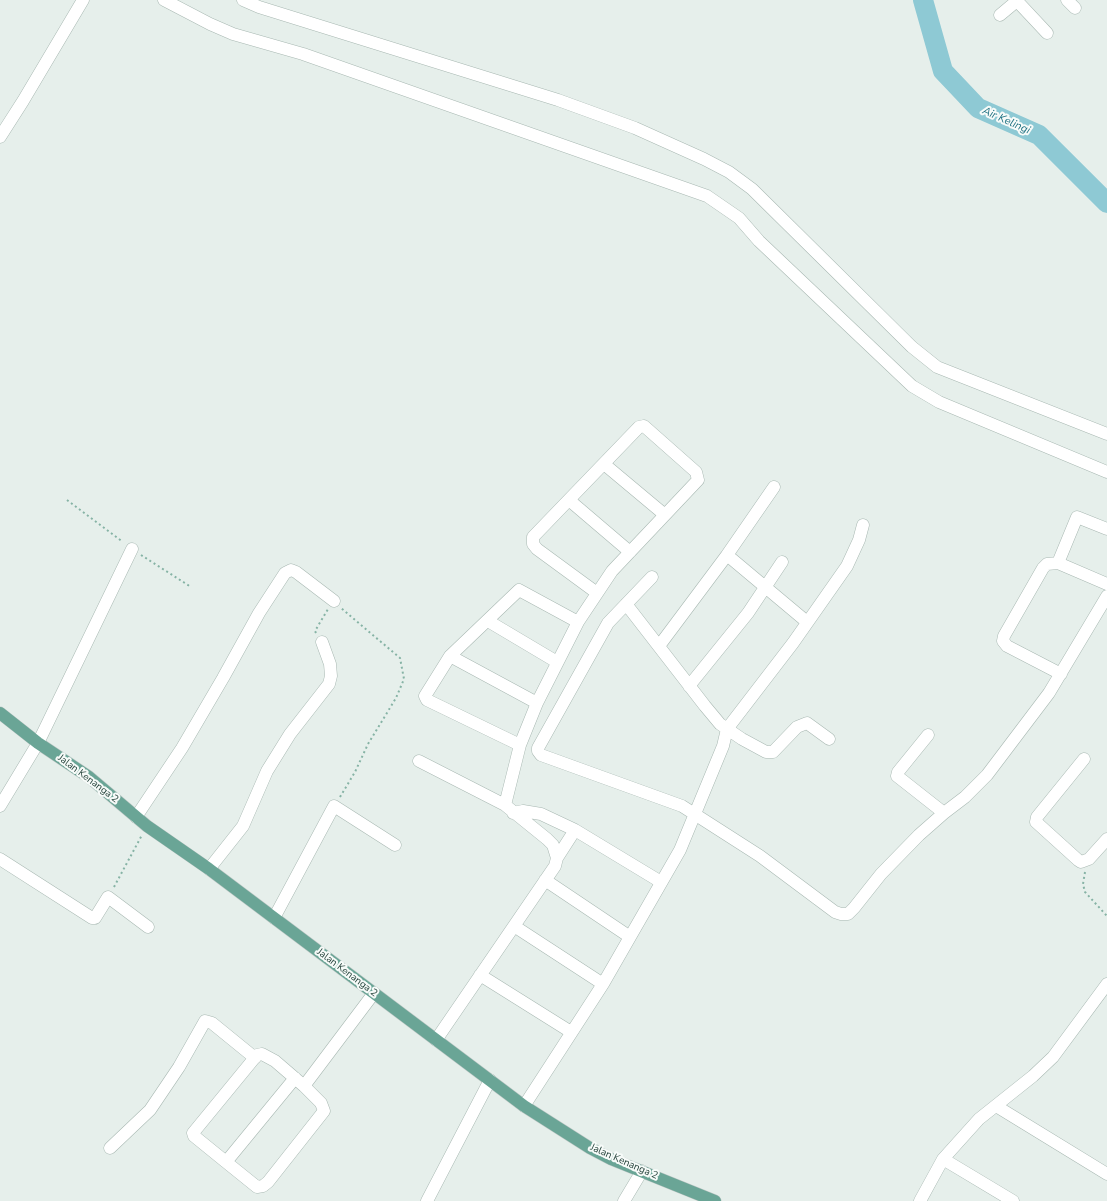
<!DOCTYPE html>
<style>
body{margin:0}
canvas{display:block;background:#e6efeb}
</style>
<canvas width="1107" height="1201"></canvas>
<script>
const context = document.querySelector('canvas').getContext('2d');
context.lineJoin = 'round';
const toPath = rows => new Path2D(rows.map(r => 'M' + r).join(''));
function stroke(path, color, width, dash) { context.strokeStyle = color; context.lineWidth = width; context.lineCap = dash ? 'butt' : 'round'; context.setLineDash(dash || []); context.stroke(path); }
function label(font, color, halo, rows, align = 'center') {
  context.font = font + ' "Nunito Sans",sans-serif'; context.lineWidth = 4; context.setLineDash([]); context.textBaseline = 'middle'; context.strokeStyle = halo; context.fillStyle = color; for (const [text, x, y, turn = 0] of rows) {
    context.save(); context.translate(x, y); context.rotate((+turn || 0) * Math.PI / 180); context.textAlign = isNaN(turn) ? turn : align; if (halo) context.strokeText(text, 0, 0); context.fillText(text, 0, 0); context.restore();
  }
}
const river = toPath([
 [923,0,943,71,978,108,1039,135,1107,203]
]);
const path = toPath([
 [67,500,123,542],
 [141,555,191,587],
 [316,633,315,631,328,609],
 [340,797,355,772,368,744,396,698,404,679,400,658,341,608],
 [1085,872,1083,884,1085,892,1107,916],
 [114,887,142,835]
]);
const minor = toPath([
 [164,0,210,24,233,34,303,54,707,196,739,218,759,241,912,386,939,402,1107,472],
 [243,0,259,7,558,100,635,128,704,159,729,172,752,189,912,347,937,367,1107,434],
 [1067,0,1075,8],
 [1017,1,1047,33],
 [1000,15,1018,0],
 [0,137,23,101,83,0],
 [604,464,665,515],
 [569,500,630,552],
 [727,555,774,487],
 [1058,563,1077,517,1107,529],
 [652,577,608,623,538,748,538,751,541,755,682,806,760,856,835,912,841,914,848,914,854,908,881,874,919,835,944,813,965,797,987,775,1049,693,1107,596],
 [626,604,705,706,720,724,742,739,766,752,773,752,797,727,807,723,829,739],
 [488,621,557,662],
 [578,622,612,571,698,480,696,472,644,426,639,427,533,537,533,544,537,549,597,593],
 [659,646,727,555,807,622],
 [450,656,537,703],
 [1061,674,1007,646,1003,641,1004,636,1043,568,1047,564,1058,563,1107,584],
 [689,686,748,613,782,562],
 [928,735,898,772,897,776,944,813],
 [1084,759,1037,817,1036,822,1078,860,1081,862,1089,859,1107,839],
 [419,761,505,805],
 [0,806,38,743,132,549],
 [513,813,523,811,541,814,575,830,661,882],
 [136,817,182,748,223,678,259,613,285,573,291,570,296,572,334,601],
 [557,858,575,830],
 [0,859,92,918,95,918,108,897,148,927],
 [209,869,243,826,267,771,290,734,329,684,331,676,330,664,322,642],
 [545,880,630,937],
 [274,918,334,806,395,845],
 [514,926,603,984],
 [480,975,571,1032],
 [436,1040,555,866,557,858,553,845,547,839,505,805,520,745,537,703,578,622,519,590,450,656,425,696,427,700,520,745],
 [295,1078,226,1162,257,1187,263,1186,268,1182,324,1111,321,1103,304,1086],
 [524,1106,603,984,680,850,723,746,727,729,793,643,847,566,859,540,863,525],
 [996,1106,1107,1174],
 [110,1148,150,1110,179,1067,205,1021,212,1023,255,1058],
 [943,1159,1013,1201],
 [226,1162,194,1136,193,1133,257,1055,262,1054,275,1061,304,1086,374,993],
 [427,1201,490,1080],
 [624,1201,642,1171],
 [920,1201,943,1159,979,1119,1033,1076,1053,1057,1107,984]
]);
const major = toPath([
 [0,713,38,743,89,777,147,826,209,869,524,1106,590,1148,611,1159,715,1201]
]);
const streetNames = [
 ["Jalan Kenanga 2",88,779,37],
 ["Jalan Kenanga 2",347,973,37],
 ["Jalan Kenanga 2",624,1162,24]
];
const waterNames = [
 ["Air Kelingi",1006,121,24]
];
stroke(river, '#8ec9d4', 20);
stroke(minor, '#a8b8b2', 13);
stroke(major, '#c2cac8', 13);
stroke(path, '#86b3a5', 2, [2, 3]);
stroke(minor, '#fff', 12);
stroke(major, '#6aa596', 12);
label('10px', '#24423a', '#f7fbf9', streetNames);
label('italic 11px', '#1c6f80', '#f7fbf9', waterNames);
</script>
